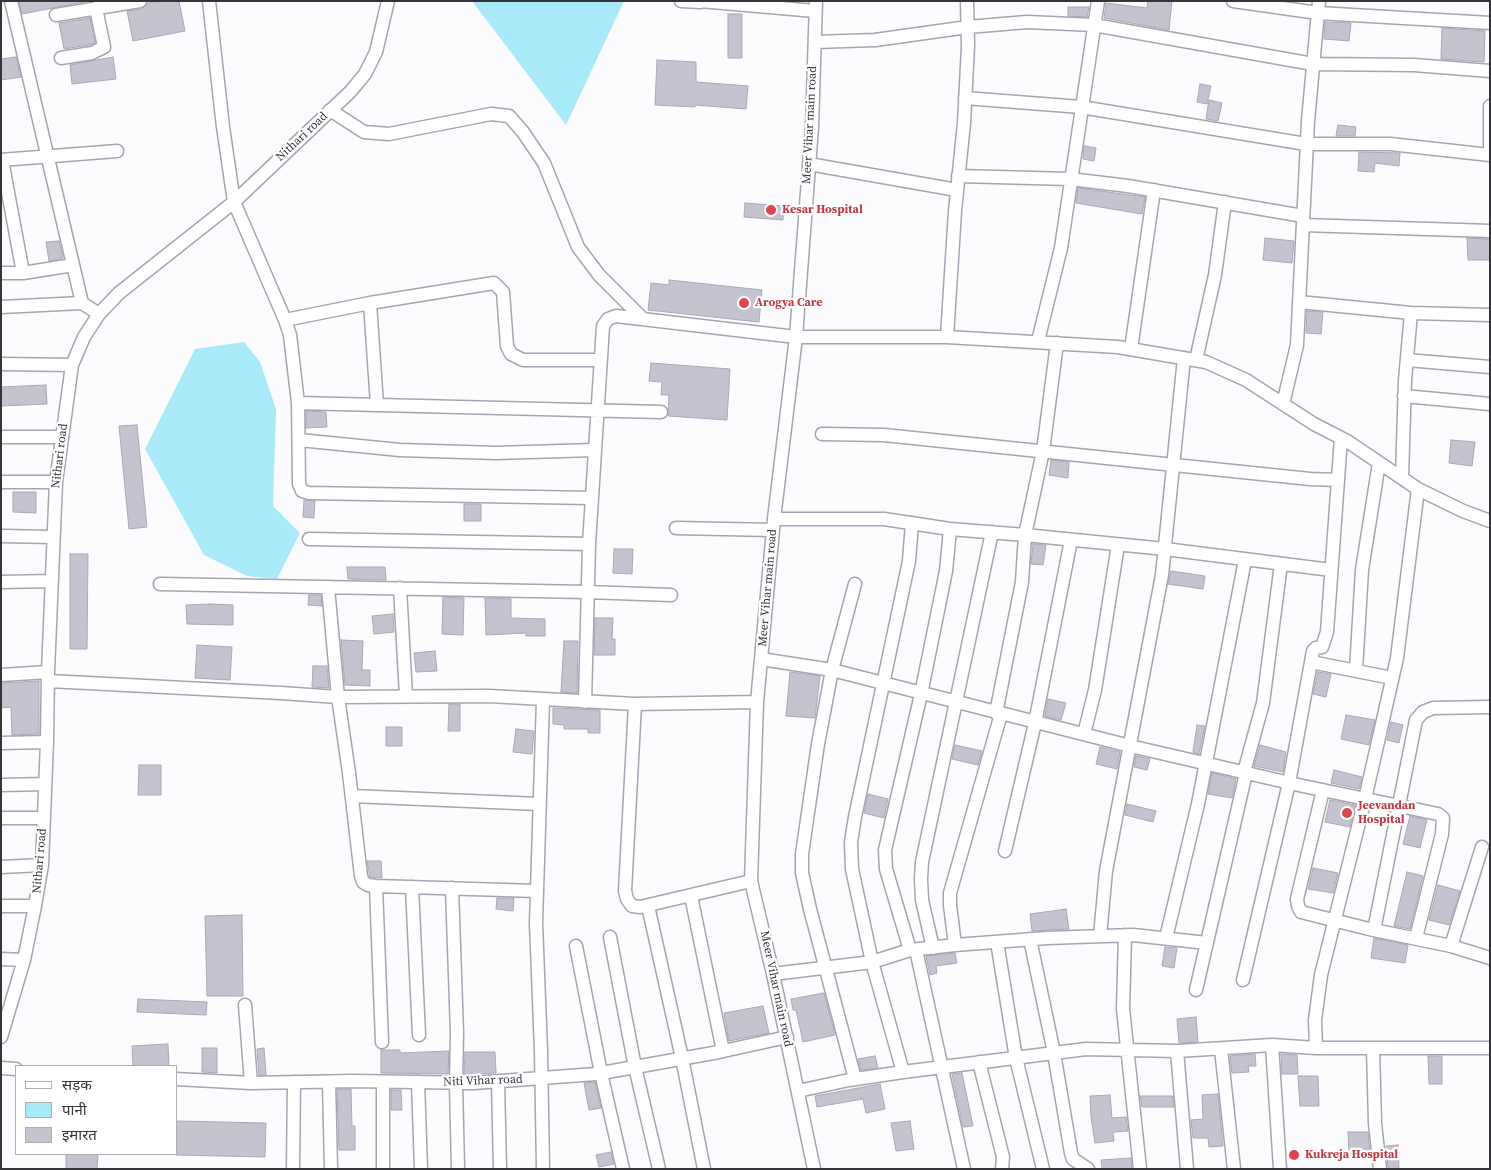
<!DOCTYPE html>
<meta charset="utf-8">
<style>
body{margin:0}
#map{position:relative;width:1491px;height:1170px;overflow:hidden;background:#fcfbfe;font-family:"Source Serif 4","Noto Sans Devanagari",serif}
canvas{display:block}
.frame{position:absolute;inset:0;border:2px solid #353439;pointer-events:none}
.legend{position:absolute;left:15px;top:1065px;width:162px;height:90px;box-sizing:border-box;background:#fff;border:1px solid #aeaeb0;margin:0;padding:6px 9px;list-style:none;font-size:15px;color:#353439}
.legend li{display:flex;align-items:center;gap:10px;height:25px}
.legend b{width:25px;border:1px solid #aeaeb0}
</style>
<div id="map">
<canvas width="1491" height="1170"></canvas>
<div class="frame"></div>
<ul class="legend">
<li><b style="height:6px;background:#fff"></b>सड़क</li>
<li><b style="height:14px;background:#a8e9fa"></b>पानी</li>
<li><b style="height:14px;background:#c5c3d0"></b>इमारत</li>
</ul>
</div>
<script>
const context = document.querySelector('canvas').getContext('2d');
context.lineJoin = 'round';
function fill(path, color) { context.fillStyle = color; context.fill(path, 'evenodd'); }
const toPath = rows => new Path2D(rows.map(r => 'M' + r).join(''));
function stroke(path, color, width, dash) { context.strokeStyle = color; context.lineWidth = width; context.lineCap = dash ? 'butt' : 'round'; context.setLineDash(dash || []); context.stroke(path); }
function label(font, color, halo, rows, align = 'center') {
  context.font = font + ' "Source Serif 4",serif'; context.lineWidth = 4.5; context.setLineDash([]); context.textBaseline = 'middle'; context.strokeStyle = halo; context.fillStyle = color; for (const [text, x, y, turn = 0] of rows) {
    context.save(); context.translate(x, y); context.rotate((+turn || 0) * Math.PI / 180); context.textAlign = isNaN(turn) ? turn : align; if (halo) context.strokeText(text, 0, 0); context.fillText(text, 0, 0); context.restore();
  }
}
const water = toPath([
 [472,1,624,1,566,125],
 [244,342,260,362,276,409,273,506,300,533,277,579,247,576,204,555,145,449,195,349]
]);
const building = toPath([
 [19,1,89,1,22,14,19,1],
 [156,1,179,1,185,31,133,41,127,11,142,9,148,3,156,1],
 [1148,1,1172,1,1169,30,1104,18,1106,3,1147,8,1148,1],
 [1068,7,1089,7,1087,17,1068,16,1068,7],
 [728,14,742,14,742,58,728,58,728,14],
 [90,18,95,43,89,45,64,49,59,23,90,18],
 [1325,22,1351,23,1349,41,1324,39,1325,22],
 [1442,28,1485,31,1484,62,1441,59,1442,28],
 [16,57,21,77,1,80,1,59,16,57],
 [113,57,116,79,72,84,70,65,113,57],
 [657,60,696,62,696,82,748,86,746,109,695,105,695,107,655,105,657,60],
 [1200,84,1211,86,1207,104,1197,102,1200,84],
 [1209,100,1222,103,1218,121,1206,119,1209,100],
 [1338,125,1356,127,1355,136,1336,136,1338,125],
 [1084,146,1096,148,1094,161,1083,159,1084,146],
 [1359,152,1400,153,1399,166,1375,163,1374,172,1358,171,1359,152],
 [1078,188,1145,197,1142,214,1076,203,1078,188],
 [745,203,784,206,783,220,744,217,745,203],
 [1265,238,1294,241,1292,263,1263,260,1265,238],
 [1467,238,1490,239,1490,260,1468,260,1467,238],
 [59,241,63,258,49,261,46,242,59,241],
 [669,280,762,290,759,322,648,310,651,283,669,285,669,280],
 [1307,311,1323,312,1321,334,1306,333,1307,311],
 [651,363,730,369,727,420,668,416,669,395,661,395,662,382,649,381,651,363],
 [46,385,47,404,1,406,1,387,46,385],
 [306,411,326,412,327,427,306,428,306,411],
 [137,425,147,527,129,529,119,426,137,425],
 [1451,440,1475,442,1472,466,1449,463,1451,440],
 [1051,460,1069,462,1068,478,1049,475,1051,460],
 [13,492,36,492,36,513,13,512,13,492],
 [304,500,315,501,314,518,303,517,304,500],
 [464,504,481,504,481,521,464,521,464,504],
 [1033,544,1046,545,1043,565,1031,564,1033,544],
 [614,549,633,549,632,574,613,573,614,549],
 [70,554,88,554,87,649,70,649,70,554],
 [347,567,385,567,386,580,348,579,347,567],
 [1171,571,1205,576,1203,589,1168,584,1171,571],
 [309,595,321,595,322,606,308,605,309,595],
 [443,597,464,598,463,635,442,634,443,597],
 [485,598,511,599,511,618,545,619,545,636,526,636,526,633,486,635,485,598],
 [210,604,233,605,233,625,187,624,186,605,210,604],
 [393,614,394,632,374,634,372,616,393,614],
 [595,618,613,618,612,639,615,639,615,655,594,655,595,618],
 [341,640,363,641,362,670,370,670,370,686,345,685,341,640],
 [564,641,578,641,577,693,561,692,564,641],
 [197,645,232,647,230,680,195,678,197,645],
 [435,651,437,671,416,672,414,653,435,651],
 [313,666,327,666,329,688,312,687,313,666],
 [790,672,820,676,815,718,786,716,790,672],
 [1318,672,1331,674,1326,697,1313,694,1318,672],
 [39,681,39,734,12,735,11,707,1,708,1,683,39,681],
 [1048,699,1066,703,1061,720,1045,716,1048,699],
 [449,704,460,704,460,731,448,731,449,704],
 [553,708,600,710,600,733,588,733,588,729,564,729,564,725,553,724,553,708],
 [1346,715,1375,720,1369,745,1341,739,1346,715],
 [1391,722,1403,725,1399,743,1387,740,1391,722],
 [1197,725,1205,726,1199,754,1193,752,1197,725],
 [386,727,402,727,402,746,386,746,386,727],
 [516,729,534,731,532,754,513,752,516,729],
 [955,745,982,751,978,765,952,759,955,745],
 [1260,745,1286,752,1283,772,1254,766,1260,745],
 [1100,747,1120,752,1117,769,1096,764,1100,747],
 [1136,756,1150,759,1147,770,1134,767,1136,756],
 [139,765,161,765,161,795,138,795,139,765],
 [1334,770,1362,777,1359,789,1331,783,1334,770],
 [1212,773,1236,779,1232,798,1208,794,1212,773],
 [868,794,888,799,884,818,864,813,868,794],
 [1330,800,1355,805,1350,827,1325,822,1330,800],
 [1127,804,1156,811,1153,822,1125,815,1127,804],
 [1410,816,1427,820,1420,848,1403,844,1410,816],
 [367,861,381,861,382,878,370,877,367,861],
 [1313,868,1338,873,1333,893,1308,889,1313,868],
 [1407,872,1423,876,1410,929,1394,926,1407,872],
 [1438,885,1460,891,1449,925,1429,920,1438,885],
 [497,898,514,898,513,911,496,909,497,898],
 [1066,909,1069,929,1032,931,1030,914,1066,909],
 [242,915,243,996,207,996,205,916,242,915],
 [1374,938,1408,945,1405,963,1371,958,1374,938],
 [1165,947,1177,948,1174,968,1162,966,1165,947],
 [955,953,957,963,936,966,937,973,930,975,926,956,955,953],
 [824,993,835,1035,803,1042,796,1010,793,1010,791,999,824,993],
 [138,999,207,1002,206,1015,137,1012,138,999],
 [763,1006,769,1033,729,1041,724,1013,763,1006],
 [1196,1017,1198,1042,1179,1043,1177,1019,1196,1017],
 [168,1044,169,1066,133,1066,132,1046,168,1044],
 [202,1048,217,1048,217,1073,202,1072,202,1048],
 [264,1048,266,1075,259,1075,257,1049,264,1048],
 [381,1050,400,1050,400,1053,449,1051,448,1074,381,1073,381,1050],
 [465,1052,495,1052,496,1073,464,1075,465,1052],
 [1255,1054,1256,1066,1248,1066,1249,1072,1232,1073,1230,1056,1255,1054],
 [1281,1054,1297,1055,1298,1074,1282,1074,1281,1054],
 [875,1056,878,1068,861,1070,858,1059,875,1056],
 [1428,1056,1442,1056,1442,1084,1429,1084,1428,1056],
 [962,1073,973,1126,963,1127,952,1074,962,1073],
 [1298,1076,1318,1076,1319,1106,1300,1106,1298,1076],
 [595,1082,601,1108,589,1110,584,1083,595,1082],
 [880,1084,885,1109,866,1113,863,1099,817,1107,815,1096,880,1084],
 [337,1089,351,1089,352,1126,355,1126,355,1150,339,1150,337,1089],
 [391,1090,401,1090,402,1110,391,1110,391,1090],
 [1218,1094,1223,1146,1209,1147,1208,1138,1193,1138,1191,1120,1203,1119,1202,1095,1218,1094],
 [1110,1095,1112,1118,1126,1117,1128,1131,1113,1132,1114,1141,1095,1143,1091,1117,1090,1096,1110,1095],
 [1140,1096,1173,1096,1174,1107,1142,1107,1140,1096],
 [176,1121,266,1123,265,1157,176,1155,176,1121],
 [910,1121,914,1149,896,1151,891,1123,910,1121],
 [1348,1132,1368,1132,1370,1154,1349,1154,1348,1132],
 [1398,1145,1399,1169,1388,1169,1386,1146,1398,1145],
 [611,1152,614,1164,599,1167,596,1155,611,1152],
 [66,1154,98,1154,97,1169,66,1169,66,1154],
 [1131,1158,1132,1169,1102,1169,1101,1160,1131,1158]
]);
const minor = toPath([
 [11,1,82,303,99,314],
 [209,1,223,127,234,202,285,320,290,335,298,403,299,484,302,491,309,493,591,498],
 [681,1,700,2],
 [700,1,815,11],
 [1233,1,1318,13,1490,23],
 [56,15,140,1],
 [815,42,875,40,968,27,1027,22,1094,25,1313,64,1414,65,1490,71],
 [61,58,92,53,104,47,96,8],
 [965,98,1081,107,1306,144,1390,144,1490,155],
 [1490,106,1490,154],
 [330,110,364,132,389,134,491,114,509,116,523,132,544,163,578,247,599,275,643,319],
 [1,160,117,151],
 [2,160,23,273],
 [809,164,957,190],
 [958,176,1070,179,1128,186,1303,216],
 [1303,225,1490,231],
 [1,273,23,273,73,265],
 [1299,302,1411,313,1490,315],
 [370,303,377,405],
 [1,307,82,303],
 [285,320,370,303,494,283,503,292,507,346,511,354,523,360,601,360],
 [947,337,955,211,964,123,968,46,967,1],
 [1038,341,1061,248,1098,1],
 [1131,349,1154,190],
 [1196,360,1215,275,1225,202],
 [1407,360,1490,367],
 [1,364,72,365],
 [1404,396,1490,404],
 [298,403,661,412],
 [1283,404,1297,345,1308,121,1319,1],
 [822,434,884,435,1310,479,1338,480],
 [1,437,61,437],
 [299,440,400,450,496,453,594,450],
 [1402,478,1405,380,1411,313],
 [1,482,56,482],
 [774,519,884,519,950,529,1025,535,1165,549,1331,570],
 [676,528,773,530],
 [1,536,53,537],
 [309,539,589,544],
 [1,582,52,581],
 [160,584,587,592,671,595],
 [328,587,338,697,349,773,361,876,363,882,368,885,376,886,536,891],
 [400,588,406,696],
 [761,659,832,670,1130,746,1303,786,1438,814,1443,818,1442,834,1416,938],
 [1311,662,1392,678],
 [1356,670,1362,570,1379,463],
 [1,675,48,672],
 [49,681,281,693,338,697,489,696,635,704,757,702],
 [585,702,589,544,603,326,608,319,616,316,796,337,947,337,1118,347,1206,362,1246,380,1314,424,1347,441,1418,489,1463,511,1490,521],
 [635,704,625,891,627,899,632,906,640,907,751,881],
 [996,713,1022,582,1025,535,1043,451,1057,343],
 [1084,734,1095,690,1118,545],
 [1,743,47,742],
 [1244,772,1263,703,1281,564],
 [1,785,45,784],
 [1323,790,1297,899,1298,906,1301,912,1369,929,1451,946,1490,958],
 [352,796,539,804],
 [1,818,44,818],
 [1005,851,1035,723,1071,540],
 [1,867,42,865],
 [376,886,382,1042],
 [412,887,419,1035],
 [452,888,457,1033,456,1083,458,1169],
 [691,896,723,1051],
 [1,906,35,906],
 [648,906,682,1058,704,1169],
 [1374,930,1416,720,1423,712,1433,708,1490,707],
 [1125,935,1123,1009,1140,1169],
 [1100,936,1106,871,1162,575,1184,358],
 [610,937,635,1067,659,1169],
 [1166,938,1198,804,1245,560],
 [1030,939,1054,1053,1071,1153,1073,1159,1088,1169],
 [997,942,1016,1058,1043,1169],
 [955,945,950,905,950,893,1001,714],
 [576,946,601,1073,623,1169],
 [1451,946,1482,847],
 [933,948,922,900,921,879,922,862,992,532],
 [910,950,886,869,885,850,921,694,946,571,950,529],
 [916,950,964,1169],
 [1,959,24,960],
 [773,974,872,962,910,950,955,945,1047,938,1133,935,1207,943],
 [1243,980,1289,783,1313,651,1316,648,1322,647,1327,632,1341,438],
 [1196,990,1246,773],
 [245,1005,251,1083],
 [1,1037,24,960,35,906,42,865,47,742,48,672,56,482,72,365,84,337,99,314,119,293,234,202,350,92,365,74,376,52,388,1],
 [1272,1045,1280,1169],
 [1316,1048,1315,1020,1321,975,1365,799,1397,658,1418,489],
 [1373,1048,1375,1123,1380,1169],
 [1221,1049,1234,1169],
 [1177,1051,1187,1169],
 [979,1062,1003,1157,1002,1169],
 [1,1068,16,1069],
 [903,1072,872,962,852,869,851,842,855,817,909,561,912,523],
 [176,1079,251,1083,354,1081,474,1083,596,1074,719,1052,787,1037],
 [855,1079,810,909,802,873,802,854,818,744,832,670,855,584],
 [329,1082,331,1169],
 [383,1082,383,1169],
 [418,1082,421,1169],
 [498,1082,500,1169],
 [798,1091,849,1080,903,1072,1086,1049,1177,1051,1272,1045,1316,1048,1490,1048],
 [293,1169,294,1082],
 [543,1169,541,1051,536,923,543,700],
 [814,1169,773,974,751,881,757,702,774,519,796,337,812,127,816,1]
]);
const markers = [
 [771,210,6,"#e0444e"],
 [744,303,6,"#e0444e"],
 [1347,813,6,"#e0444e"],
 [1294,1155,6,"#e0444e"]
];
const streetNames = [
 ["Meer Vihar main road",810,125,-87],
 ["Nithari road",302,137,-43],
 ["Nithari road",60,456,-83],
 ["Meer Vihar main road",768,588,-85],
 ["Nithari road",40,861,-85],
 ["Meer Vihar main road",776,989,78],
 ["Niti Vihar road",483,1081,-2]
];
const healthNames = [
 ["Kesar Hospital",782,210],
 ["Arogya Care",755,303],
 ["Jeevandan",1358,806],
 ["Hospital",1358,820],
 ["Kukreja Hospital",1305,1155]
];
fill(water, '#a8e9fa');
fill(building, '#c5c3d0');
stroke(building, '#aaa8b5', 1);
stroke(minor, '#a6a4b0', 15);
stroke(minor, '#fff', 12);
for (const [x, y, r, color] of markers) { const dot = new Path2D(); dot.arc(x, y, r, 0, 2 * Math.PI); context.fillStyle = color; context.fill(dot); stroke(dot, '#fff', 2); }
label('12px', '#353439', '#fff', streetNames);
label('bold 12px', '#be3a42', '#fff', healthNames, 'left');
</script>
